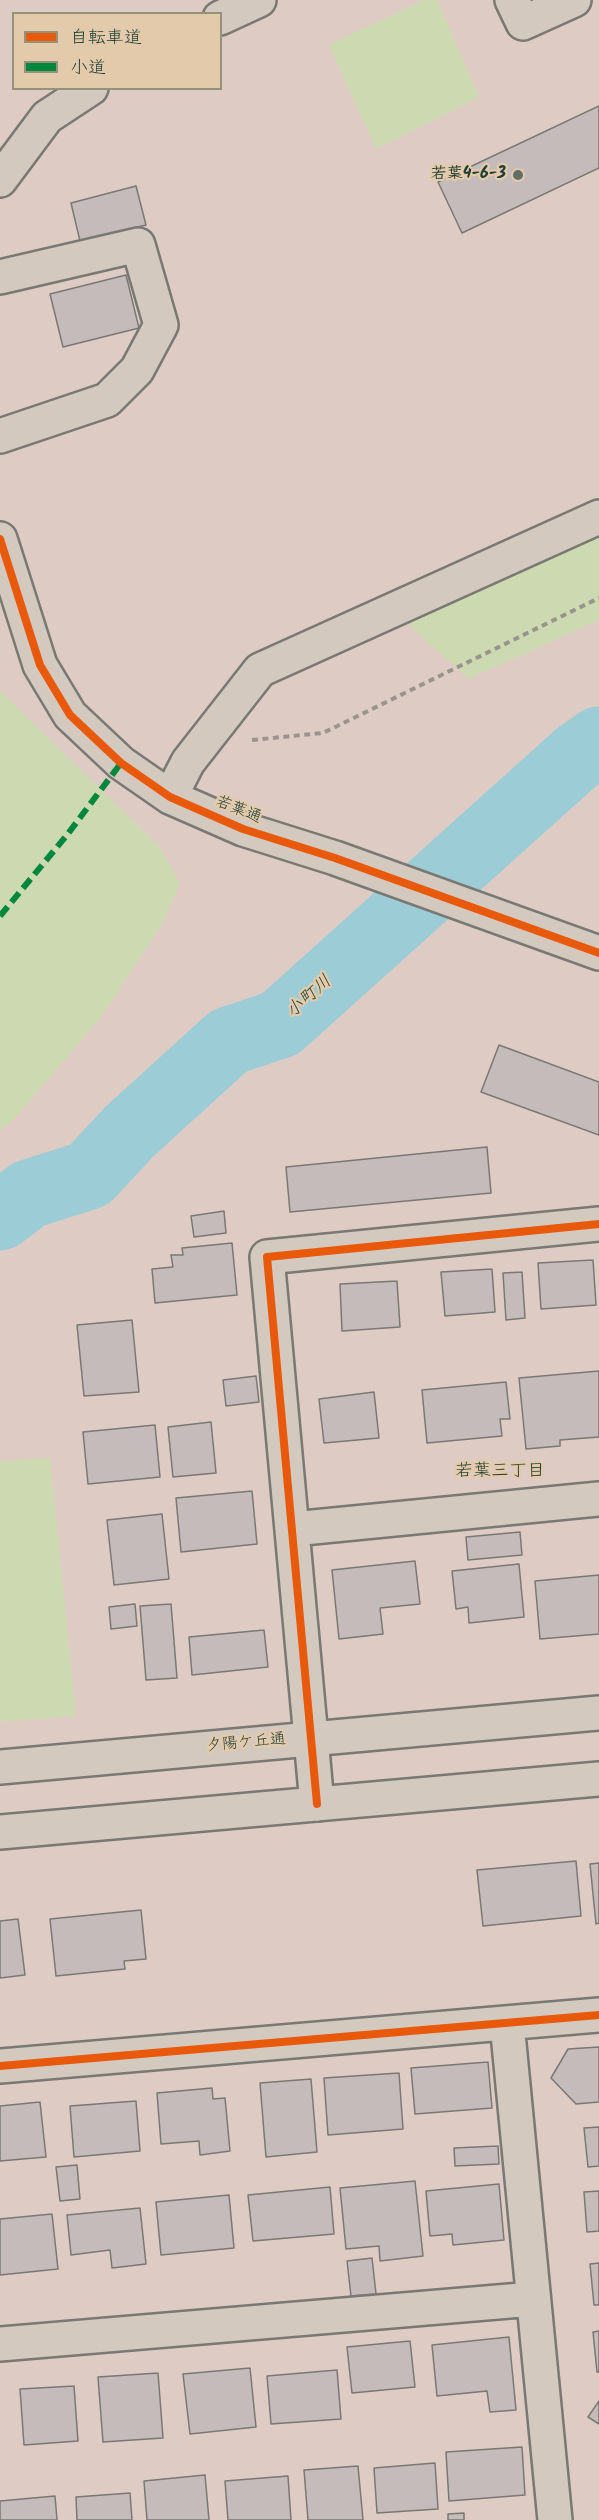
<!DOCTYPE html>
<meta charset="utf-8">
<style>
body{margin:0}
#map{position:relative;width:599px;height:2520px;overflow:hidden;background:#deccc4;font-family:Kalam,"Klee One",sans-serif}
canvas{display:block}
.legend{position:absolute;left:12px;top:12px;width:210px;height:78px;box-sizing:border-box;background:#e3caab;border:2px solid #95927b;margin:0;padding:8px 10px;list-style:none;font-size:18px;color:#1f3d34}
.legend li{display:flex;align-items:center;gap:12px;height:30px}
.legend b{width:30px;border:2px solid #95927b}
</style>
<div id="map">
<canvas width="599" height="2520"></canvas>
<ul class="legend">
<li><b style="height:8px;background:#e8590c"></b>自転車道</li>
<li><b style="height:8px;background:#00873e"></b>小道</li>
</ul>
</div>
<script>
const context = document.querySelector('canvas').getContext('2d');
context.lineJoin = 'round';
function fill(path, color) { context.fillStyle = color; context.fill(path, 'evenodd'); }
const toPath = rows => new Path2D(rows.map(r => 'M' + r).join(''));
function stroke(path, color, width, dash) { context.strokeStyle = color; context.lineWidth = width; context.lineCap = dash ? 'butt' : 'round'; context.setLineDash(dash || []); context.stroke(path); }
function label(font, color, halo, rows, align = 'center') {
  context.font = font + ' Kalam,"Klee One",sans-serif'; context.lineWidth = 4.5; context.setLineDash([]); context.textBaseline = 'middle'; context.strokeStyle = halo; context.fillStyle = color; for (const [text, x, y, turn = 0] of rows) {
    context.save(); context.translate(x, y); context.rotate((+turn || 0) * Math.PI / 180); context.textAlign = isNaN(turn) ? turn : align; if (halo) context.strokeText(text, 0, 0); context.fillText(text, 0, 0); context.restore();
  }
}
const green = toPath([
 [424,0,437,0,479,97,376,149,329,45],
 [599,496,599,620,469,679,408,624],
 [0,691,159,846,180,883,162,924,101,1017,13,1120,0,1130],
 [50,1458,76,1716,0,1722,0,1461]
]);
const river = toPath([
 [0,1216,29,1194,89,1175,130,1131,229,1041,280,1024,579,755,599,741]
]);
const building = toPath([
 [599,106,599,168,462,233,438,182,599,106],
 [136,186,146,225,80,241,71,203,136,186],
 [126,275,139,328,63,347,50,294,126,275],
 [499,1045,599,1082,599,1135,481,1092,499,1045],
 [487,1147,491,1193,290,1212,286,1167,487,1147],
 [224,1211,226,1233,194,1237,191,1216,224,1211],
 [232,1243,237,1295,155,1303,152,1269,173,1267,171,1255,183,1255,182,1248,232,1243],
 [593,1260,596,1305,541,1309,538,1263,593,1260],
 [492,1269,495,1312,445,1316,441,1272,492,1269],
 [522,1272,525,1318,506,1320,503,1273,522,1272],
 [397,1281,400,1327,342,1331,340,1284,397,1281],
 [132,1320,139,1392,84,1396,77,1325,132,1320],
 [599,1371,599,1437,560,1440,560,1446,526,1449,519,1378,599,1371],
 [256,1376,259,1402,226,1406,223,1380,256,1376],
 [506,1382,510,1419,500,1419,502,1436,427,1443,422,1390,506,1382],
 [374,1392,379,1438,324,1443,319,1399,374,1392],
 [211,1422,216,1473,173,1477,168,1427,211,1422],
 [155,1425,160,1477,88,1484,83,1432,155,1425],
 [252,1491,257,1544,181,1552,176,1498,252,1491],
 [162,1514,169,1579,114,1585,107,1520,162,1514],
 [520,1532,522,1555,468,1560,466,1537,520,1532],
 [415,1561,420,1604,380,1608,383,1634,339,1639,332,1570,415,1561],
 [519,1564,524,1617,469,1623,468,1607,456,1609,452,1571,519,1564],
 [599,1575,599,1634,540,1639,535,1581,599,1575],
 [135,1604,137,1626,111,1629,109,1607,135,1604],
 [171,1604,177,1678,146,1680,140,1606,171,1604],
 [264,1630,268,1667,192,1675,189,1637,264,1630],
 [576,1861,581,1916,483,1926,477,1870,576,1861],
 [599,1863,599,1923,596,1924,590,1864,599,1863],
 [141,1910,146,1959,124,1961,125,1969,56,1976,50,1919,141,1910],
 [18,1919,25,1975,0,1978,0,1921,18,1919],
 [599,2047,599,2102,576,2104,551,2078,568,2049,599,2047],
 [488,2062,492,2108,415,2114,411,2068,488,2062],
 [399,2073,403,2129,328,2135,324,2078,399,2073],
 [311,2079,317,2152,266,2157,260,2083,311,2079],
 [212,2088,213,2099,225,2098,230,2151,200,2155,199,2141,161,2144,157,2093,212,2088],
 [136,2101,140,2151,74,2157,70,2106,136,2101],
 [40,2102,46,2157,0,2161,0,2106,40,2102],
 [599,2127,599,2166,588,2167,584,2128,599,2127],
 [498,2146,499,2164,455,2166,454,2148,498,2146],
 [77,2165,80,2199,60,2201,56,2167,77,2165],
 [415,2181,423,2256,380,2261,379,2246,346,2249,340,2188,415,2181],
 [499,2184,504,2240,453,2245,452,2234,430,2236,426,2191,499,2184],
 [330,2187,334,2234,253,2241,248,2195,330,2187],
 [599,2191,599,2231,587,2232,584,2192,599,2191],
 [229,2195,234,2248,161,2255,156,2202,229,2195],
 [140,2208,146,2264,112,2268,110,2250,71,2255,67,2215,140,2208],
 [52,2214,58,2269,0,2275,0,2219,52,2214],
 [372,2258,376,2294,351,2296,347,2261,372,2258],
 [599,2263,599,2305,594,2305,590,2264,599,2263],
 [599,2331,599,2372,597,2372,593,2332,599,2331],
 [509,2337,516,2410,490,2412,487,2391,437,2396,432,2345,509,2337],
 [410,2341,415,2387,352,2393,347,2347,410,2341],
 [250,2368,256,2427,190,2434,183,2374,250,2368],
 [337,2370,341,2419,271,2424,267,2376,337,2370],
 [158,2373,163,2438,103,2442,98,2377,158,2373],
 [74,2386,78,2441,24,2445,20,2389,74,2386],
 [599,2401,599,2424,588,2417,599,2401],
 [522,2447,525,2495,449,2501,446,2452,522,2447],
 [435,2463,438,2509,377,2513,374,2468,435,2463],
 [358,2466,363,2520,308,2520,304,2470,358,2466],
 [205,2475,209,2520,147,2520,144,2481,205,2475],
 [288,2476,291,2520,228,2520,225,2481,288,2476],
 [130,2493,132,2520,77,2520,76,2497,130,2493],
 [55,2496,57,2520,0,2520,0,2501,55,2496],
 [464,2513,464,2520,448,2520,448,2514,464,2513]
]);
const path = toPath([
 [252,740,323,733,599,598]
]);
const minor = toPath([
 [512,0,523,23,574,0],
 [220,18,259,0],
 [0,180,47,117,91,88],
 [0,277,138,245,161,325,137,370,107,400,0,436],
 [0,539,40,665,70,715,121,763,170,797,243,829,335,858,599,953],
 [170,797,188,762,260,670,599,517],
 [293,1529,599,1499],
 [317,1804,267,1257,599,1224],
 [507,2023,555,2520],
 [0,2066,599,2015],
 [0,2344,533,2299]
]);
const major = toPath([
 [0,1767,599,1713],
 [0,1832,599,1779]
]);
const quiet = toPath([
 [0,916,67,835,121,763]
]);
const cycleway = toPath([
 [0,539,40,665,70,715,121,763,170,797,243,829,335,858,599,953],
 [317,1804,267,1257,599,1224],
 [0,2066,599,2015]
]);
const markers = [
 [518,175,6,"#626f66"]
];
const poiNames = [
 ["若葉4-6-3",506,175]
];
const streetNames = [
 ["若葉通",238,811,22],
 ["夕陽ケ丘通",246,1744,-5]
];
const waterNames = [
 ["小町川",310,998,-42]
];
const neighbourhoodNames = [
 ["若葉三丁目",500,1473]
];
fill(green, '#cddab1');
stroke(river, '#9ccdd6', 69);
fill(building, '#c6bbbb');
stroke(building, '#7a7873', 1.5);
stroke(minor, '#7a7873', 38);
stroke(major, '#7a7873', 38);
stroke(path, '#99958d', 4, [6, 4.5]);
stroke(minor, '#d3c9be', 33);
stroke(major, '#d3c9be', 33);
stroke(quiet, '#00873e', 6, [12, 6]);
stroke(cycleway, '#e8590c', 8);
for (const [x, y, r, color] of markers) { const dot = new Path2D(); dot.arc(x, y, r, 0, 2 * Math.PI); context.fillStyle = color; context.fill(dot); stroke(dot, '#e3caab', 2); }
label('bold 16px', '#1f3d34', '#e3caab', poiNames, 'right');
label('16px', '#1f3d34', '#e3caab', streetNames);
label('italic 18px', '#24443c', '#e3caab', waterNames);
label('18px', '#1f3d34', '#e3caab', neighbourhoodNames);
</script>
